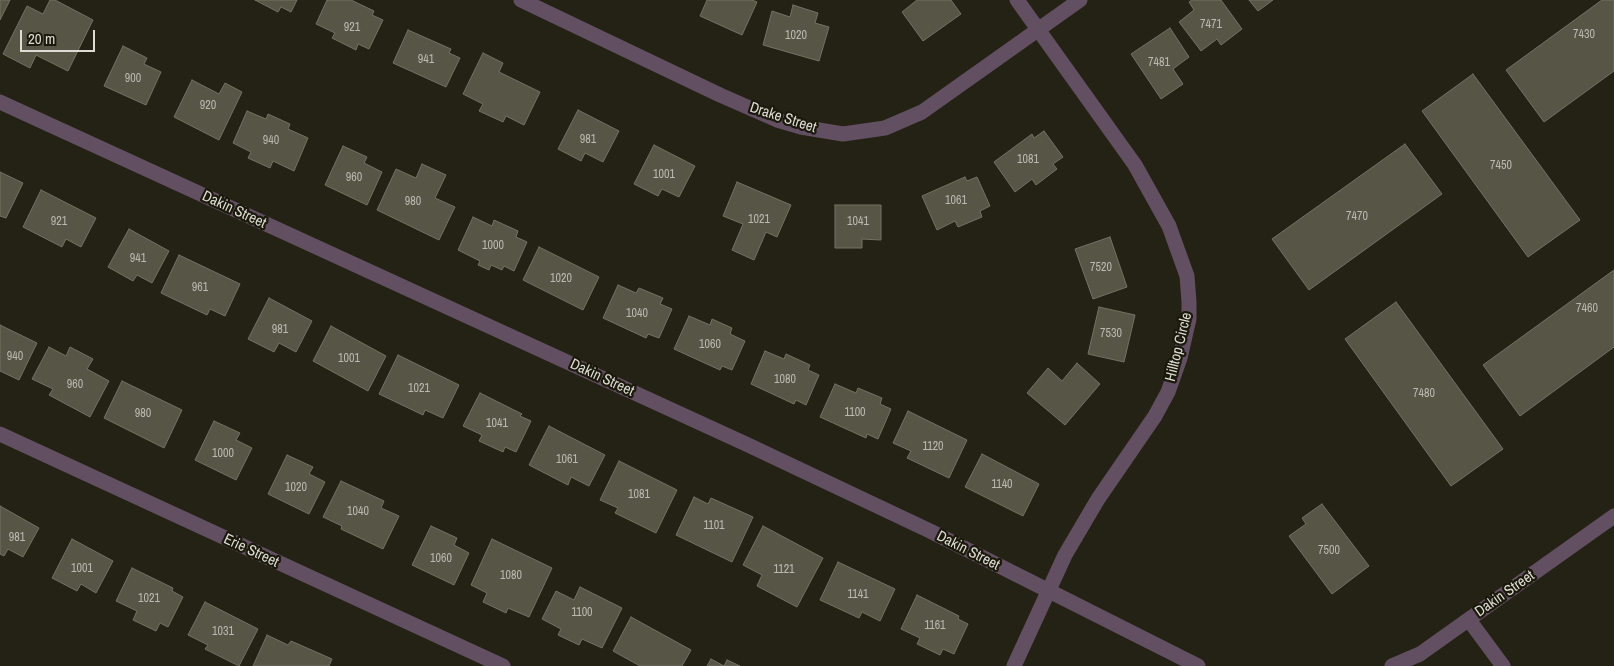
<!DOCTYPE html>
<style>
body{margin:0}
#map{position:relative;width:1614px;height:666px;overflow:hidden;background:#242215;font-family:"Archivo Narrow",sans-serif}
canvas{display:block}
.scale{position:absolute;left:20px;top:30px;width:75px;height:22px;box-sizing:border-box;border:2px solid #dddcd4;border-top:0;padding-left:6px;font-size:15px;line-height:18px;white-space:nowrap;color:#dddcd4;-webkit-text-stroke:4px #1a190c;paint-order:stroke}
</style>
<div id="map">
<canvas width="1614" height="666"></canvas>
<div class="scale">20 m</div>
</div>
<script>
const context = document.querySelector('canvas').getContext('2d');
context.lineJoin = 'round';
function fill(path, color) { context.fillStyle = color; context.fill(path, 'evenodd'); }
const toPath = rows => new Path2D(rows.map(r => 'M' + r).join(''));
function stroke(path, color, width, dash) { context.strokeStyle = color; context.lineWidth = width; context.lineCap = dash ? 'butt' : 'round'; context.setLineDash(dash || []); context.stroke(path); }
function label(font, color, halo, rows, align = 'center') {
  context.font = font + ' "Archivo Narrow",sans-serif'; context.lineWidth = 4.5; context.setLineDash([]); context.textBaseline = 'middle'; context.strokeStyle = halo; context.fillStyle = color; for (const [text, x, y, turn = 0] of rows) {
    context.save(); context.translate(x, y); context.rotate((+turn || 0) * Math.PI / 180); context.textAlign = isNaN(turn) ? turn : align; if (halo) context.strokeText(text, 0, 0); context.fillText(text, 0, 0); context.restore();
  }
}
const building = toPath([
 [0,0,10,0,0,20,0,0],
 [50,0,55,0,93,20,68,71,36,55,30,68,3,54,27,6,43,14,50,0],
 [255,0,297,0,291,12,281,7,278,12,255,0],
 [327,0,351,0,374,11,372,15,383,20,369,49,358,44,356,50,332,38,335,33,316,24,327,0],
 [707,0,752,0,757,2,742,35,700,16,707,0],
 [917,0,951,0,961,14,923,41,902,12,917,0],
 [1192,0,1221,0,1242,29,1221,45,1217,39,1201,51,1179,22,1194,10,1189,2,1192,0],
 [1249,0,1273,0,1258,11,1249,0],
 [1602,0,1614,0,1614,71,1544,122,1506,70,1602,0],
 [793,5,818,13,815,23,829,27,819,61,763,45,772,11,790,17,793,5],
 [1170,28,1189,57,1173,69,1183,84,1161,99,1131,54,1170,28],
 [408,30,451,49,449,53,460,58,446,87,393,63,408,30],
 [123,46,147,58,144,64,161,72,146,105,104,86,123,46],
 [483,53,503,63,499,72,540,92,524,125,506,116,503,122,479,111,483,104,463,94,483,53],
 [1473,74,1580,220,1528,257,1422,111,1473,74],
 [192,80,219,94,225,83,242,92,219,140,174,117,192,80],
 [578,110,619,131,603,162,585,153,581,161,558,149,578,110],
 [247,111,266,119,268,114,290,124,288,129,308,138,294,171,273,161,270,168,248,158,251,152,233,143,247,111],
 [1044,131,1063,157,1053,164,1057,169,1036,185,1032,179,1015,192,994,162,1032,134,1034,138,1044,131],
 [1405,144,1442,194,1309,290,1272,239,1405,144],
 [654,145,695,166,679,197,662,189,658,196,634,184,654,145],
 [343,146,367,157,364,163,382,172,367,205,325,185,343,146],
 [422,164,446,175,435,198,455,207,439,240,377,210,396,169,416,178,422,164],
 [0,172,23,183,6,218,0,216,0,172],
 [965,177,967,181,977,177,990,206,980,211,982,217,958,227,955,221,937,230,922,196,965,177],
 [737,182,791,205,777,237,766,232,754,260,732,250,743,224,723,216,737,182],
 [41,190,96,218,81,247,66,239,62,247,23,227,41,190],
 [835,205,881,205,881,240,862,239,862,248,835,248,835,205],
 [473,217,492,226,494,220,518,231,516,237,527,242,514,271,504,266,502,270,491,265,489,270,478,265,480,261,458,250,473,217],
 [129,229,169,251,152,283,137,275,133,281,108,267,129,229],
 [1110,237,1127,287,1093,299,1075,249,1110,237],
 [539,247,599,277,583,310,523,280,539,247],
 [179,255,240,284,225,316,210,309,207,315,161,293,179,255],
 [1614,270,1614,347,1520,416,1483,365,1614,270],
 [618,285,636,293,639,288,663,298,660,304,672,309,659,338,648,334,646,338,603,318,618,285],
 [269,298,312,321,296,352,279,343,274,352,248,339,269,298],
 [1396,302,1503,449,1451,486,1345,339,1396,302],
 [1099,307,1135,315,1124,362,1088,354,1099,307],
 [689,316,710,325,712,319,732,328,730,334,745,341,732,370,722,366,720,370,674,349,689,316],
 [0,325,37,343,19,380,0,371,0,325],
 [331,326,386,356,368,391,313,361,331,326],
 [49,347,66,356,70,347,93,359,87,369,109,381,90,417,49,395,53,389,32,379,49,347],
 [765,351,784,359,786,354,810,365,808,370,819,375,806,405,796,400,794,404,751,384,765,351],
 [398,355,459,385,443,418,425,410,423,415,379,394,398,355],
 [1077,363,1100,384,1065,425,1027,393,1048,368,1062,381,1077,363],
 [122,381,182,410,164,448,104,418,122,381],
 [835,384,856,393,858,388,882,398,880,404,891,409,878,439,867,434,866,438,820,417,835,384],
 [480,393,522,414,520,416,531,421,516,452,505,447,503,452,479,441,482,435,463,426,480,393],
 [908,411,967,440,949,478,907,458,911,451,893,443,908,411],
 [214,421,240,433,236,440,252,448,236,480,195,460,214,421],
 [549,426,605,455,589,486,571,477,568,485,529,465,549,426],
 [982,454,1039,484,1023,516,965,487,982,454],
 [287,455,313,467,309,474,325,482,309,514,268,494,287,455],
 [619,461,677,490,656,533,615,513,618,508,600,500,619,461],
 [341,481,384,501,381,508,399,516,383,549,341,529,342,526,323,517,341,481],
 [694,497,708,504,711,498,753,517,732,562,676,535,694,497],
 [1322,504,1369,566,1332,594,1289,536,1306,524,1302,518,1322,504],
 [0,506,39,528,23,557,8,549,4,556,0,554,0,506],
 [431,526,457,538,454,545,469,553,454,585,412,565,431,526],
 [763,526,823,558,797,607,757,586,762,575,743,565,763,526],
 [72,539,113,561,96,593,81,584,77,591,52,578,72,539],
 [492,539,552,568,529,617,508,608,506,613,483,602,487,593,471,585,492,539],
 [838,562,895,589,880,621,862,612,859,618,820,600,838,562],
 [132,568,173,588,172,591,183,597,168,627,160,623,156,631,133,620,137,611,116,601,132,568],
 [580,587,622,608,602,648,582,639,579,645,558,635,561,629,542,619,556,591,574,600,580,587],
 [917,595,959,616,958,619,968,624,954,654,943,649,940,655,917,644,920,638,901,629,917,595],
 [205,602,258,629,239,666,205,649,208,645,188,635,205,602],
 [631,617,691,650,682,666,640,666,613,651,631,617],
 [267,635,288,645,291,641,332,659,329,666,253,666,267,635],
 [711,659,724,666,707,666,711,659],
 [727,660,740,666,724,666,727,660]
]);
const minor = toPath([
 [521,0,720,95,777,120,801,127,843,134,885,128,922,112,1080,0],
 [0,102,746,444,930,531,1198,666],
 [0,434,503,666],
 [1469,620,1503,666],
 [1014,666,1065,555,1098,499,1155,416,1168,392,1180,358,1189,319,1189,302,1187,276,1169,226,1135,165,1017,0],
 [1392,666,1420,654,1614,516]
]);
const numberNames = [
 ["7471",1211,25],
 ["921",352,28],
 ["7430",1584,35],
 ["1020",796,36],
 ["941",426,60],
 ["7481",1159,63],
 ["900",133,79],
 ["920",208,106],
 ["981",588,140],
 ["940",271,141],
 ["1081",1028,160],
 ["7450",1501,166],
 ["1001",664,175],
 ["960",354,178],
 ["1061",956,201],
 ["980",413,202],
 ["7470",1357,217],
 ["1021",759,220],
 ["921",59,222],
 ["1041",858,222],
 ["1000",493,246],
 ["941",138,259],
 ["7520",1101,268],
 ["1020",561,279],
 ["961",200,288],
 ["7460",1587,309],
 ["1040",637,314],
 ["981",280,330],
 ["7530",1111,334],
 ["1060",710,345],
 ["940",15,357],
 ["1001",349,359],
 ["1080",785,380],
 ["960",75,385],
 ["1021",419,389],
 ["7480",1424,394],
 ["1100",855,413],
 ["980",143,414],
 ["1041",497,424],
 ["1120",933,447],
 ["1000",223,454],
 ["1061",567,460],
 ["1140",1002,485],
 ["1020",296,488],
 ["1081",639,495],
 ["1040",358,512],
 ["1101",714,526],
 ["981",17,538],
 ["7500",1329,551],
 ["1060",441,559],
 ["1001",82,569],
 ["1121",784,570],
 ["1080",511,576],
 ["1141",858,595],
 ["1021",149,599],
 ["1100",582,613],
 ["1161",935,626],
 ["1031",223,632]
];
const streetNames = [
 ["Drake Street",783,118,18],
 ["Dakin Street",234,210,25],
 ["Hilltop Circle",1179,347,-76],
 ["Dakin Street",602,378,25],
 ["Erie Street",251,551,25],
 ["Dakin Street",968,551,27],
 ["Dakin Street",1505,594,-35]
];
fill(building, '#565546');
stroke(building, '#747263', 1);
stroke(minor, '#634f62', 15);
label('12px', '#bbbab0', null, numberNames);
label('15px', '#dddcd4', '#1a190c', streetNames);
</script>
